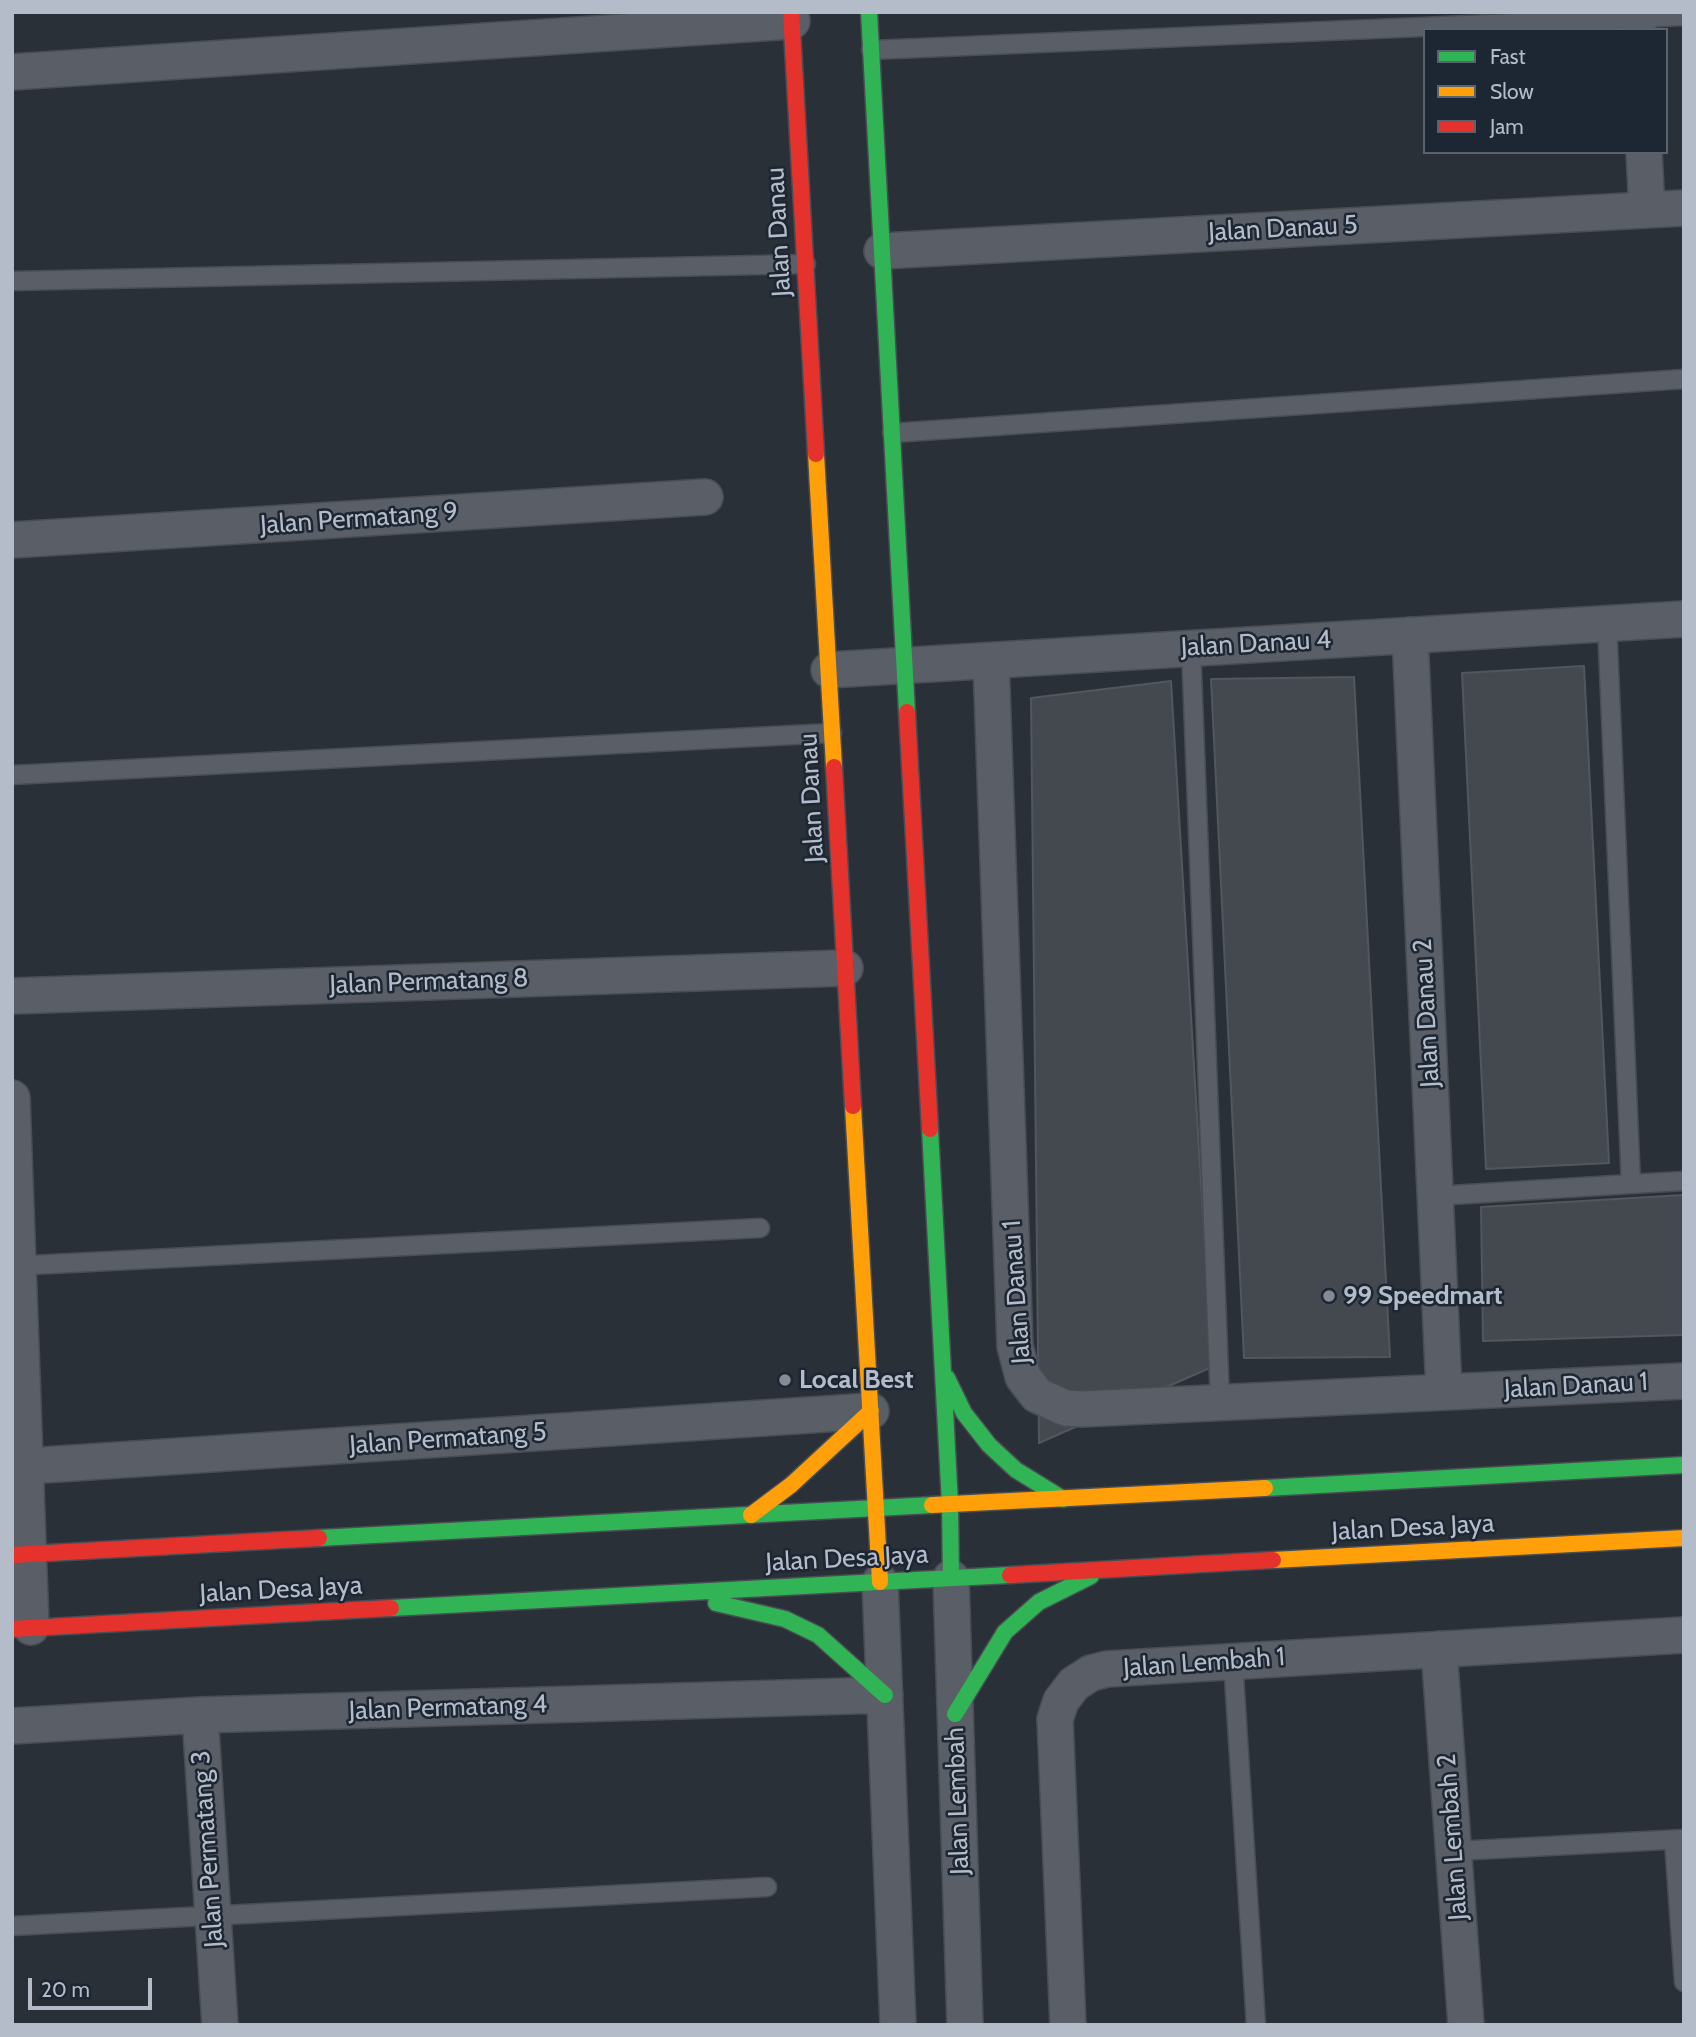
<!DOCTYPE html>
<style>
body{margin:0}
#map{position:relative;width:1696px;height:2037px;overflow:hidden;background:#2a3038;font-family:Cabin,sans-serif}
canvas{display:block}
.frame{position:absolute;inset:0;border:14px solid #b4bcc9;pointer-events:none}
.legend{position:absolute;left:1423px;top:28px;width:245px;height:126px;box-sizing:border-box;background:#1d2633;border:2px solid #59626f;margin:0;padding:9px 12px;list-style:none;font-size:21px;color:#b4bcc9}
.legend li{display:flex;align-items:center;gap:14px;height:35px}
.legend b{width:35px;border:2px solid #59626f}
.scale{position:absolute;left:28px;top:1978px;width:124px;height:32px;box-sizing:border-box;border:4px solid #b4bcc9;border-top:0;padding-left:9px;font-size:21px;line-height:24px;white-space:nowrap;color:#b4bcc9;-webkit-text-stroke:5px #1d2633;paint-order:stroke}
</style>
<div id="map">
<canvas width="1696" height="2037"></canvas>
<div class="frame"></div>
<ul class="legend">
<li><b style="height:9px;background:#30b455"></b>Fast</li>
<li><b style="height:9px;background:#ff9f0a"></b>Slow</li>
<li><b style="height:9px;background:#e5322d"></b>Jam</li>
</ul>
<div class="scale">20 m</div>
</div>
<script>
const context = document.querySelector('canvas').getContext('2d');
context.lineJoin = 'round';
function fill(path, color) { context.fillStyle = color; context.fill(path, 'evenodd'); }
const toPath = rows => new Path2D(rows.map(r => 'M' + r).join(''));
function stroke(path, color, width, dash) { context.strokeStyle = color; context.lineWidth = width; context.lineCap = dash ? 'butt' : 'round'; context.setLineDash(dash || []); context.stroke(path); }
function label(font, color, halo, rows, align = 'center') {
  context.font = font + ' Cabin,sans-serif'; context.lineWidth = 5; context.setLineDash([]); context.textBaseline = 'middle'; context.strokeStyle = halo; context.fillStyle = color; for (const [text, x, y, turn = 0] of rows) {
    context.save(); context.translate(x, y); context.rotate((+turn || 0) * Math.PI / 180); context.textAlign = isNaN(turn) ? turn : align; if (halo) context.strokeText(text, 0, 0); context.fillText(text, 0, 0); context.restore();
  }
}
const building = toPath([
 [1584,666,1609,1163,1486,1169,1462,673,1584,666],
 [1354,677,1390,1357,1244,1358,1211,679,1354,677],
 [1171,681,1212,1367,1039,1443,1031,698,1171,681],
 [1684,1195,1684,1335,1483,1341,1481,1207,1684,1195]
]);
const lane = toPath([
 [871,50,1684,16],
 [12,281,806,264],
 [892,433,1684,379],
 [1607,623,1631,1184,1684,1181],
 [1191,648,1220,1402],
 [12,775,832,733],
 [1435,1196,1631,1184],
 [12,1266,760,1228],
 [1233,1660,1256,2025],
 [1674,1840,1684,1982],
 [1455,1851,1684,1839],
 [12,1926,767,1887]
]);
const street = toPath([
 [1637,12,1638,30],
 [12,72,792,21],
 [1644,152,1647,210],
 [882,251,1684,208],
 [12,540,705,497],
 [1410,635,1444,1392],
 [991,661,1015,1346,1023,1377,1037,1395,1065,1408,1082,1409,1684,1381],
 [829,670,1684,619],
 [12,996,845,968],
 [12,1098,31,1627],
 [12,1467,871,1411],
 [951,1578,965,2025],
 [880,1582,898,2025],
 [1439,1649,1466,2025],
 [200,1715,220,2025],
 [12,1726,200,1715,885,1695],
 [1068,2025,1055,1719,1061,1701,1074,1684,1091,1673,1107,1669,1684,1635]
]);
const fast = toPath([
 [869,12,907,712],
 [930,1129,950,1504,951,1578],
 [947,1378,964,1413,989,1445,1016,1470,1063,1499],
 [1265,1488,1684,1465],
 [319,1538,932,1505],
 [716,1603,785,1619,818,1635,885,1695],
 [391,1608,1010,1575],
 [955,1714,1005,1632,1039,1602,1091,1576]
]);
const slow = toPath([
 [816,454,834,767],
 [853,1106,880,1582],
 [932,1505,1265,1488],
 [751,1515,791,1485,871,1411],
 [1273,1560,1684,1538]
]);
const jam = toPath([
 [791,12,816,454],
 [907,712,930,1129],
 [834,767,853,1106],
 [12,1555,319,1538],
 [1010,1575,1273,1560],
 [12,1629,391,1608]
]);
const markers = [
 [1329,1296,7,"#848b96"],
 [785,1380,7,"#848b96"]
];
const streetNames = [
 ["Jalan Danau 5",1283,229,-3],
 ["Jalan Danau",779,232,-93],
 ["Jalan Permatang 9",359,519,-4],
 ["Jalan Danau 4",1256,644,-3],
 ["Jalan Danau",812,798,-93],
 ["Jalan Permatang 8",429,982,-2],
 ["Jalan Danau 2",1427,1013,-93],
 ["Jalan Danau 1",1017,1292,-94],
 ["Jalan Danau 1",1576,1386,-3],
 ["Jalan Permatang 5",448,1439,-4],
 ["Jalan Desa Jaya",1413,1528,-3],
 ["Jalan Desa Jaya",847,1559,-3],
 ["Jalan Desa Jaya",281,1590,-3],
 ["Jalan Lembah 1",1204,1663,-4],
 ["Jalan Permatang 4",448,1708,-2],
 ["Jalan Lembah",958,1801,-92],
 ["Jalan Lembah 2",1453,1837,-94],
 ["Jalan Permatang 3",208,1849,-94]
];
const poiNames = [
 ["99 Speedmart",1343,1296],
 ["Local Best",799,1380]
];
fill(building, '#444950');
stroke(building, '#52575f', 2);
stroke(lane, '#484c53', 21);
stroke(street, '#484c53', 38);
stroke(fast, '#484c53', 19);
stroke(slow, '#484c53', 19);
stroke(jam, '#484c53', 19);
stroke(lane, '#5a5e66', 18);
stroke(street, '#5a5e66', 35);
stroke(fast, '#30b455', 16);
stroke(slow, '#ff9f0a', 16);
stroke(jam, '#e5322d', 16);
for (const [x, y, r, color] of markers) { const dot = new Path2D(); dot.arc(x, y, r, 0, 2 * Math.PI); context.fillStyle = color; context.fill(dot); stroke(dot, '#1d2633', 2.5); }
label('26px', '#b4bcc9', '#1d2633', streetNames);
label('bold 26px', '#b4bcc9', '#1d2633', poiNames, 'left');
</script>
